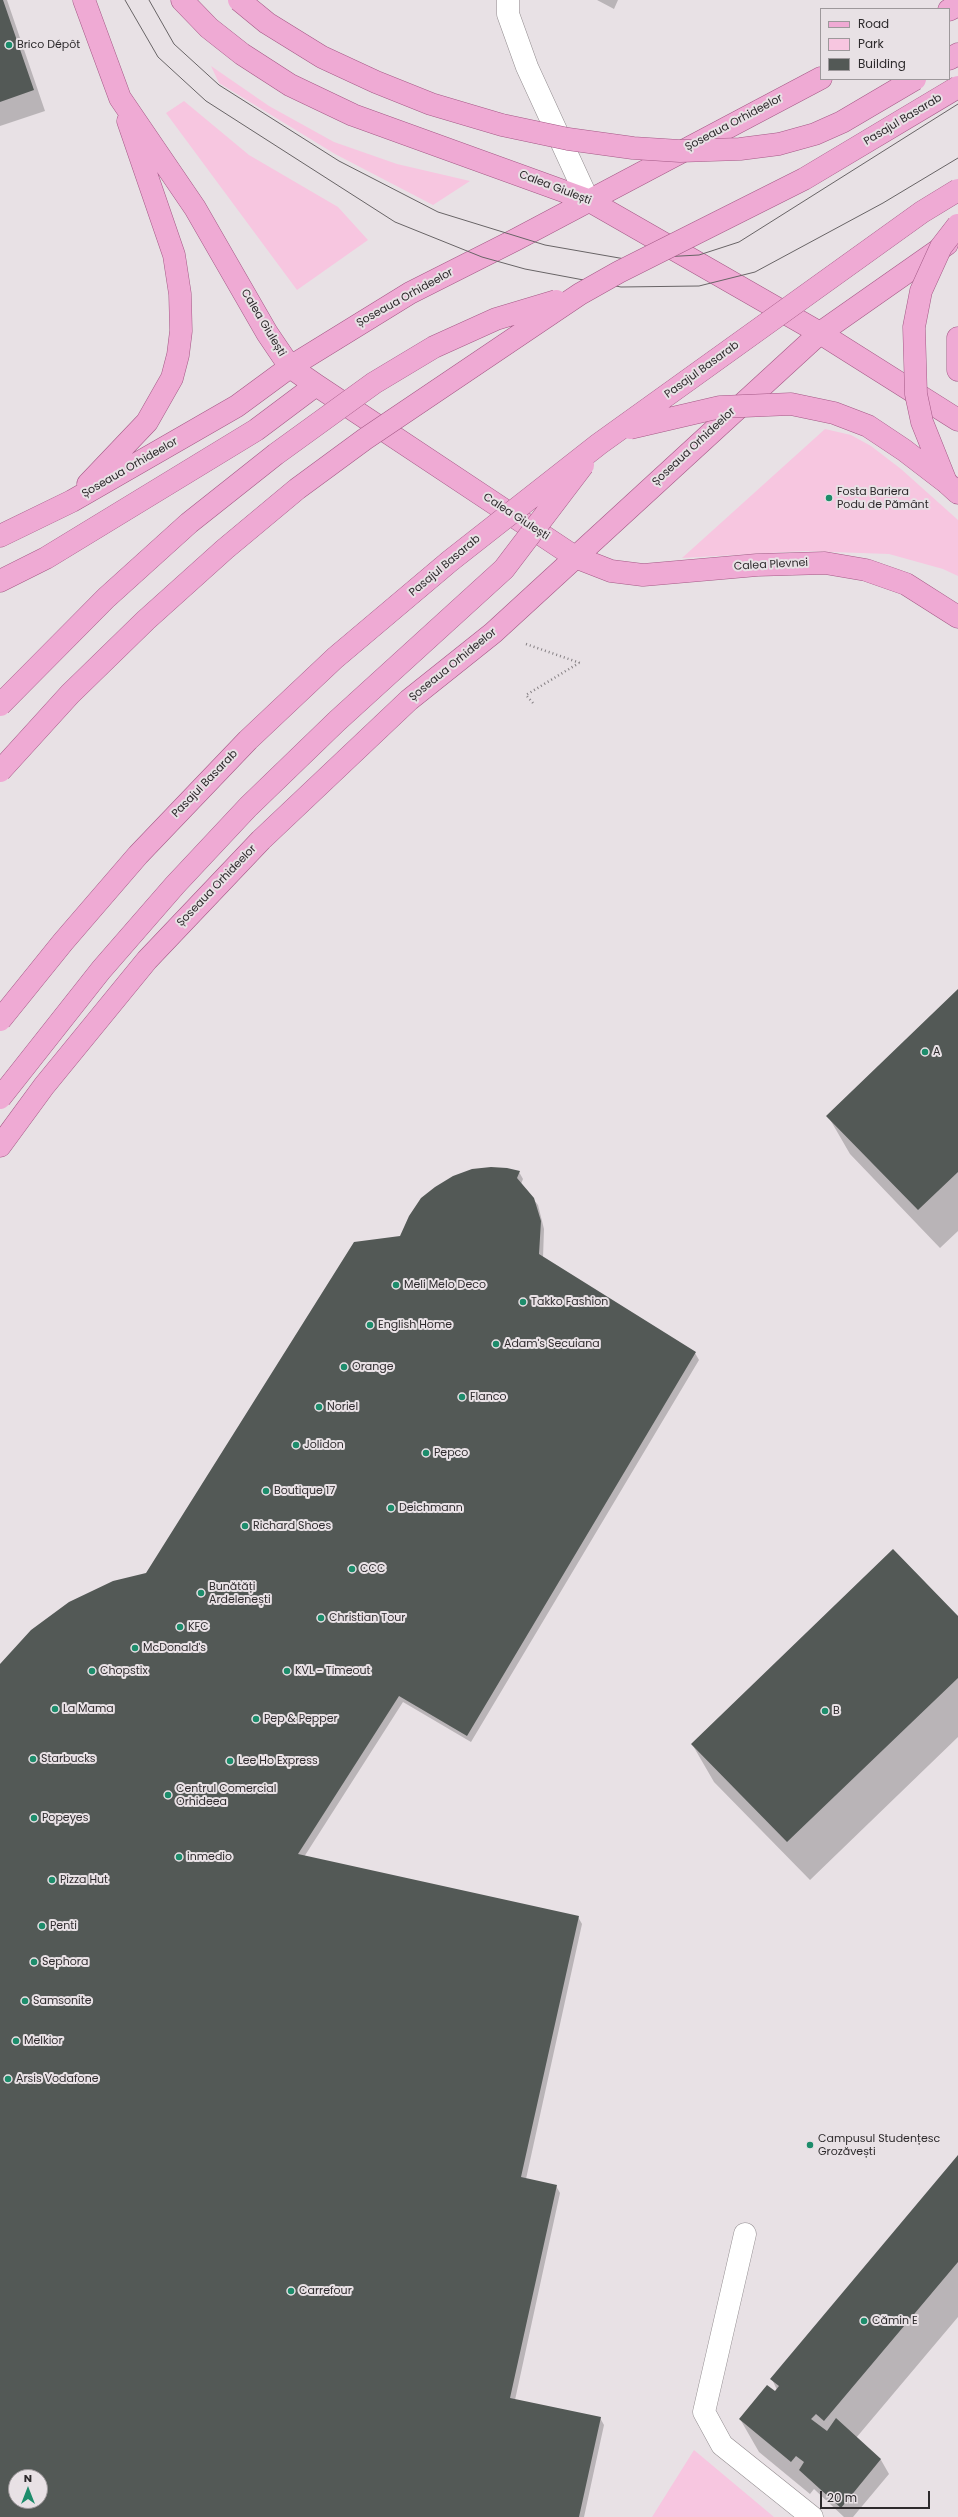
<!DOCTYPE html>
<meta charset="utf-8">
<style>
body{margin:0}
#map{position:relative;width:958px;height:2517px;overflow:hidden;background:#e8e1e5;font-family:Poppins,sans-serif}
canvas{display:block}
.legend{position:absolute;left:820px;top:8px;width:130px;height:72px;box-sizing:border-box;background:#e8e1e5;border:1px solid #9d989b;margin:0;padding:5px 7px;list-style:none;font-size:12px;color:#2d2a2c}
.legend li{display:flex;align-items:center;gap:8px;height:20px}
.legend b{width:20px;border:1px solid #9d989b}
.north{position:absolute;left:8px;top:2469px;width:40px;height:40px;box-sizing:border-box;background:#e8e1e5;border:1px solid #9d989b;border-radius:50%;rotate:0deg;font-size:11px;font-weight:700;line-height:16px;text-align:center;color:#2d2a2c}
.north::after{content:'';display:block;margin:auto;width:14px;height:18px;background:#1d8c6b;clip-path:polygon(50% 0,100% 100%,50% 72%,0 100%)}
.scale{position:absolute;left:820px;top:2491px;width:110px;height:18px;box-sizing:border-box;border:2px solid #2d2a2c;border-top:0;padding-left:5px;font-size:12px;line-height:14px;white-space:nowrap;color:#2d2a2c;-webkit-text-stroke:3px #e8e1e5;paint-order:stroke}
</style>
<div id="map">
<canvas width="958" height="2517"></canvas>
<ul class="legend">
<li><b style="height:5px;background:#efaad4"></b>Road</li>
<li><b style="height:11px;background:#f7c6e0"></b>Park</li>
<li><b style="height:11px;background:#535956"></b>Building</li>
</ul>
<div class="north">N</div>
<div class="scale">20 m</div>
</div>
<script>
const context = document.querySelector('canvas').getContext('2d');
context.lineJoin = 'round';
function fill(path, color) { context.fillStyle = color; context.fill(path, 'evenodd'); }
const toPath = rows => new Path2D(rows.map(r => 'M' + r).join(''));
function stroke(path, color, width, dash) { context.strokeStyle = color; context.lineWidth = width; context.lineCap = dash ? 'butt' : 'round'; context.setLineDash(dash || []); context.stroke(path); }
function label(font, color, halo, rows, align = 'center') {
  context.font = font + ' Poppins,sans-serif'; context.lineWidth = 4; context.setLineDash([]); context.textBaseline = 'middle'; context.strokeStyle = halo; context.fillStyle = color; for (const [text, x, y, turn = 0] of rows) {
    context.save(); context.translate(x, y); context.rotate((+turn || 0) * Math.PI / 180); context.textAlign = isNaN(turn) ? turn : align; if (halo) context.strokeText(text, 0, 0); context.fillText(text, 0, 0); context.restore();
  }
}
const green = toPath([
 [211,66,269,106,334,142,397,164,470,181,433,205,335,154,219,83],
 [184,101,249,155,338,207,368,240,297,290,166,113],
 [825,429,851,435,871,446,901,469,958,520,958,576,943,569,889,554,804,551,682,558],
 [694,2450,774,2517,652,2517]
]);
const shadow = toPath([
 [0,0,7,0,45,111,0,126],
 [597,0,618,0,614,9],
 [958,991,958,1231,940,1248,850,1154,828,1116],
 [519,1172,523,1179,521,1184,538,1205,544,1229,543,1258,695,1353,699,1360,471,1742,403,1702,304,1857,578,1917,582,1924,526,2179,556,2186,560,2193,515,2400,600,2418,604,2425,584,2517,0,2517,0,1665,70,1603,114,1582,147,1574,401,1237],
 [16,2477,40,2477,40,2501,16,2501],
 [958,1618,958,1737,810,1880,714,1782,692,1744],
 [958,2157,958,2317,856,2438,881,2460,889,2474,853,2517,844,2517,814,2489,810,2494,759,2452,740,2419,775,2392,777,2390,772,2379]
]);
const building = toPath([
 [0,0,3,0,34,90,0,102],
 [958,989,958,1172,918,1210,826,1116],
 [491,1167,507,1168,520,1171,517,1178,534,1198,541,1221,539,1254,696,1352,467,1736,399,1696,298,1854,579,1916,521,2177,557,2185,510,2398,601,2417,579,2517,0,2517,0,1664,31,1630,69,1602,113,1581,146,1573,354,1242,400,1236,409,1216,421,1198,435,1187,453,1176,472,1169],
 [16,2477,40,2477,40,2501,16,2501],
 [893,1549,958,1616,958,1678,787,1842,691,1744],
 [958,2155,958,2262,824,2421,816,2414,811,2419,827,2431,836,2418,881,2459,841,2508,799,2470,804,2462,796,2456,791,2462,739,2419,767,2385,775,2391,779,2386,770,2379]
]);
const path = toPath([
 [526,644,580,663],
 [533,703,526,695,579,663]
]);
const minor = toPath([
 [508,0,508,14,527,67,588,200],
 [745,2234,704,2412,722,2445,812,2517]
]);
const major = toPath([
 [84,0,120,98,195,208,267,333,290,367,316,385,575,557,611,571,643,575,757,565,825,563,866,570,906,584,958,617],
 [182,0,209,28,242,54,290,85,353,115,588,200,820,333,958,420],
 [949,10,958,5],
 [949,59,958,54],
 [958,338,958,370],
 [947,483,958,493],
 [88,484,147,422,172,378,178,355,181,331,180,294,174,255,128,121],
 [0,536,72,501,237,406,290,367,410,293,515,240,821,78],
 [0,581,46,558,256,430,316,385],
 [0,1146,44,1086,147,960,261,840,409,700,493,633,820,333,947,244]
]);
const tram = toPath([
 [125,0,158,57,206,101,395,222,482,257,525,269,621,287,699,286,755,272,883,203,958,158],
 [149,0,174,44,219,85,339,161,438,212,545,245,625,259,699,255,739,242,958,104]
]);
const majorBridge = toPath([
 [239,0,267,23,322,57,376,82,431,104,502,125,568,139,633,148,680,151,740,149,779,144,815,134,842,122,915,79],
 [630,428,720,407,791,404,834,413,868,426,904,450,947,483],
 [946,482,922,422,916,394,914,327,921,291,941,247,958,225],
 [0,705,106,598,189,523,276,454,374,383,434,347,496,319,556,301],
 [0,771,70,694,146,620,225,549,297,489,365,439,580,294,619,272,804,179,958,87],
 [0,1020,63,942,138,855,248,740,335,658,450,561,599,444,922,212,958,190],
 [0,1098,101,970,175,885,248,807,337,721,504,569,583,465]
]);
const markers = [
 [9,45,4,"#1d8c6b"],
 [829,498,4,"#1d8c6b"],
 [925,1052,4,"#1d8c6b"],
 [396,1285,4,"#1d8c6b"],
 [523,1302,4,"#1d8c6b"],
 [370,1325,4,"#1d8c6b"],
 [496,1344,4,"#1d8c6b"],
 [344,1367,4,"#1d8c6b"],
 [462,1397,4,"#1d8c6b"],
 [319,1407,4,"#1d8c6b"],
 [296,1445,4,"#1d8c6b"],
 [426,1453,4,"#1d8c6b"],
 [266,1491,4,"#1d8c6b"],
 [391,1508,4,"#1d8c6b"],
 [245,1526,4,"#1d8c6b"],
 [352,1569,4,"#1d8c6b"],
 [201,1593,4,"#1d8c6b"],
 [321,1618,4,"#1d8c6b"],
 [180,1627,4,"#1d8c6b"],
 [135,1648,4,"#1d8c6b"],
 [92,1671,4,"#1d8c6b"],
 [287,1671,4,"#1d8c6b"],
 [55,1709,4,"#1d8c6b"],
 [825,1711,4,"#1d8c6b"],
 [256,1719,4,"#1d8c6b"],
 [33,1759,4,"#1d8c6b"],
 [230,1761,4,"#1d8c6b"],
 [168,1795,4,"#1d8c6b"],
 [34,1818,4,"#1d8c6b"],
 [179,1857,4,"#1d8c6b"],
 [52,1880,4,"#1d8c6b"],
 [42,1926,4,"#1d8c6b"],
 [34,1962,4,"#1d8c6b"],
 [25,2001,4,"#1d8c6b"],
 [16,2041,4,"#1d8c6b"],
 [8,2079,4,"#1d8c6b"],
 [810,2145,4,"#1d8c6b"],
 [291,2291,4,"#1d8c6b"],
 [864,2321,4,"#1d8c6b"]
];
const poiNames = [
 ["Brico Dépôt",17,45],
 ["Fosta Bariera",837,492],
 ["Podu de Pământ",837,505],
 ["A",933,1052],
 ["Meli Melo Deco",404,1285],
 ["Takko Fashion",531,1302],
 ["English Home",378,1325],
 ["Adam's Secuiana",504,1344],
 ["Orange",352,1367],
 ["Flanco",470,1397],
 ["Noriel",327,1407],
 ["Jolidon",304,1445],
 ["Pepco",434,1453],
 ["Boutique 17",274,1491],
 ["Deichmann",399,1508],
 ["Richard Shoes",253,1526],
 ["CCC",360,1569],
 ["Bunătăți",209,1587],
 ["Ardelenești",209,1600],
 ["Christian Tour",329,1618],
 ["KFC",188,1627],
 ["McDonald's",143,1648],
 ["Chopstix",100,1671],
 ["KVL - Timeout",295,1671],
 ["La Mama",63,1709],
 ["B",833,1711],
 ["Pep & Pepper",264,1719],
 ["Starbucks",41,1759],
 ["Lee Ho Express",238,1761],
 ["Centrul Comercial",176,1789],
 ["Orhideea",176,1802],
 ["Popeyes",42,1818],
 ["inmedio",187,1857],
 ["Pizza Hut",60,1880],
 ["Penti",50,1926],
 ["Sephora",42,1962],
 ["Samsonite",33,2001],
 ["Melkior",24,2041],
 ["Arsis Vodafone",16,2079],
 ["Campusul Studențesc",818,2139],
 ["Grozăvești",818,2152],
 ["Carrefour",299,2291],
 ["Cămin E",872,2321]
];
const streetNames = [
 ["Pasajul Basarab",903,120,-31],
 ["Șoseaua Orhideelor",734,123,-28],
 ["Calea Giulești",555,188,21],
 ["Șoseaua Orhideelor",405,298,-29],
 ["Calea Giulești",263,323,59],
 ["Pasajul Basarab",702,370,-36],
 ["Șoseaua Orhideelor",694,447,-43],
 ["Șoseaua Orhideelor",130,468,-30],
 ["Calea Giulești",516,517,33],
 ["Calea Plevnei",771,565,-3],
 ["Pasajul Basarab",445,566,-40],
 ["Șoseaua Orhideelor",453,665,-39],
 ["Pasajul Basarab",205,784,-46],
 ["Șoseaua Orhideelor",217,886,-46]
];
fill(green, '#f7c6e0');
fill(shadow, '#0003');
fill(building, '#535956');
stroke(minor, '#928c8f', 23);
stroke(major, '#a45986', 23);
stroke(path, '#847f82', 2.5, [1, 3]);
stroke(minor, '#fff', 22);
stroke(major, '#efaad4', 22);
stroke(tram, '#686466', 1);
stroke(majorBridge, '#a45986', 23, []);
stroke(majorBridge, '#efaad4', 22);
for (const [x, y, r, color] of markers) { const dot = new Path2D(); dot.arc(x, y, r, 0, 2 * Math.PI); context.fillStyle = color; context.fill(dot); stroke(dot, '#e8e1e5', 1.5); }
label('11px', '#2d2a2c', '#e8e1e5', poiNames, 'left');
label('11px', '#2d2a2c', '#e8e1e5', streetNames);
</script>
